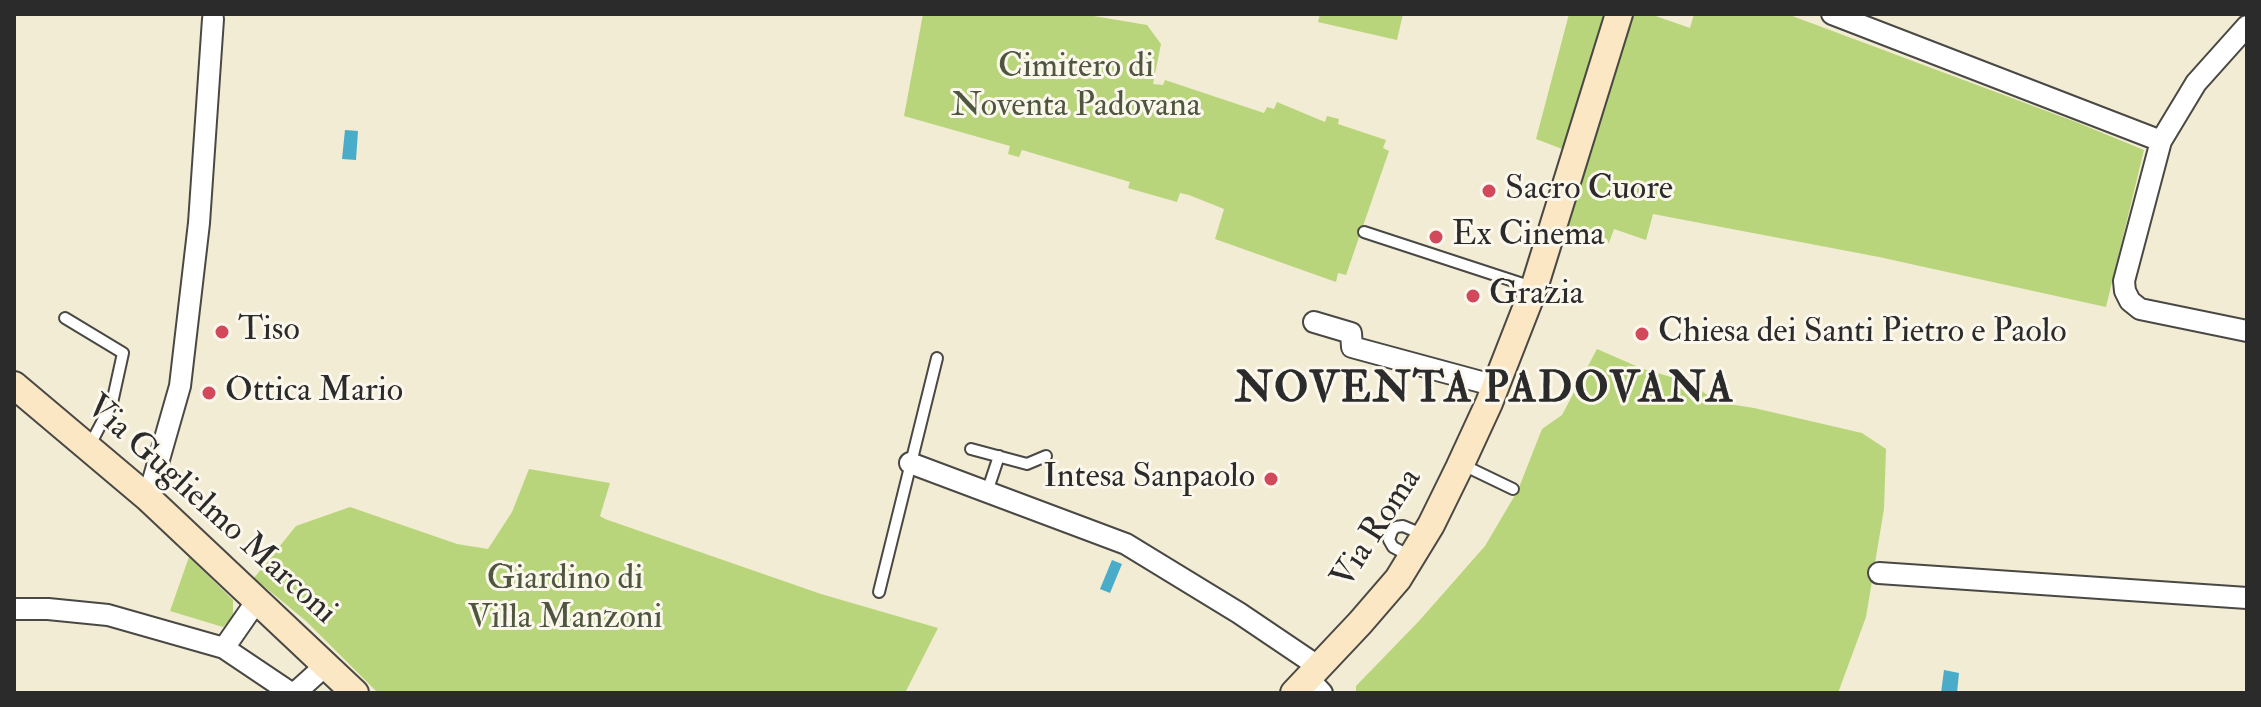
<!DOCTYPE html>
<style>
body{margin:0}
#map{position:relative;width:2261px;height:707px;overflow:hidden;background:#f2ecd4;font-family:"IM FELL Double Pica",serif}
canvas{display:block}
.frame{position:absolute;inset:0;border:16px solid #2b2b2b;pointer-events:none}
</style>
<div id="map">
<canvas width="2261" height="707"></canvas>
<div class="frame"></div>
</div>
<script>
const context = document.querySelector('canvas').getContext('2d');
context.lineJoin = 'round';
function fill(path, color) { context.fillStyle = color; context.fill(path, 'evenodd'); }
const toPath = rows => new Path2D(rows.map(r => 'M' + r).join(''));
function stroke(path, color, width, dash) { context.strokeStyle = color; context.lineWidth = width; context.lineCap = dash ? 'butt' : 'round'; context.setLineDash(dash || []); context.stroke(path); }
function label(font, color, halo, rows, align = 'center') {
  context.font = font + ' "IM FELL Double Pica",serif'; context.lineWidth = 6; context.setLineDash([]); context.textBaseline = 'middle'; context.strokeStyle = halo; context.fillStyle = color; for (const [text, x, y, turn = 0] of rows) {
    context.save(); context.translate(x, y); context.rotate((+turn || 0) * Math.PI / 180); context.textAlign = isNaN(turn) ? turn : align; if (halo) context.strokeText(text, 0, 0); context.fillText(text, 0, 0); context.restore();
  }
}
const green = toPath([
 [923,14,1082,14,1147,25,1161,44,1153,84,1163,85,1165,80,1264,113,1267,107,1274,109,1277,102,1325,122,1327,116,1339,119,1338,124,1386,140,1383,148,1389,151,1346,275,1338,273,1336,282,1215,239,1224,209,1189,195,1180,193,1177,202,1128,188,1130,182,1022,150,1019,157,1008,154,1010,146,904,116],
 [1320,14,1403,14,1397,40,1318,22],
 [1569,14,1609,14,1565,150,1536,139],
 [1632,14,1650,14,1690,28,1694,14,1787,14,2076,122,2144,150,2106,307,1879,257,1653,214,1646,240,1614,229,1609,243,1567,232],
 [1597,349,1643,369,1692,383,1716,402,1754,408,1862,433,1886,449,1884,509,1866,617,1838,693,1356,693,1356,686,1419,621,1485,546,1518,490,1542,429,1562,415],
 [529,469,610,483,600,516,605,519,821,594,938,628,905,693,378,693,306,621,254,578,296,526,350,507,457,544,488,549,512,512],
 [189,557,233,600,233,617,223,627,170,611]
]);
const water = toPath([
 [345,130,358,131,356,160,342,159],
 [1112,560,1122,564,1110,593,1100,589],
 [1944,670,1959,673,1957,693,1941,693]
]);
const lane = toPath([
 [1364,232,1532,287],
 [65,318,123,353,112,403,90,445],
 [971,449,1027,464,1046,456],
 [1461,464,1513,489],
 [987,492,999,456],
 [1410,556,1393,547,1389,540,1392,531,1396,527,1403,526,1424,535],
 [879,592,937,358]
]);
const street = toPath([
 [1832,14,2161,141,2196,83,2247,26],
 [2161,141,2124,281,2125,291,2130,301,2140,309,2247,331],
 [1314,322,1351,333,1352,347,1496,386],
 [910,463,1126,544,1239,613,1319,667],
 [148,498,180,386,199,223,213,19],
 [1879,573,2247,598],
 [14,609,48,609,108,615,224,648,291,693],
 [224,648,258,599],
 [1308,678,1322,693],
 [295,693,326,665]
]);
const secondary = toPath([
 [14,385,148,498,355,693],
 [1294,693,1360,623,1398,579,1431,525,1459,468,1489,403,1534,288,1619,14]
]);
const markers = [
 [1489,191,8,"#d1495b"],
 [1436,237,8,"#d1495b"],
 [1473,296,8,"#d1495b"],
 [222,332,8,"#d1495b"],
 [1642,334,8,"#d1495b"],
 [209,393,8,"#d1495b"],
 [1271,479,8,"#d1495b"]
];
const parkNames = [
 ["Cimitero di",1076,69],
 ["Noventa Padovana",1076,108],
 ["Giardino di",565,581],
 ["Villa Manzoni",565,620]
];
const poiNames = [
 ["Sacro Cuore",1505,191],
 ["Ex Cinema",1452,237],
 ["Grazia",1489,296],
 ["Tiso",238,332],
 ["Chiesa dei Santi Pietro e Paolo",1658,334],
 ["Ottica Mario",225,393],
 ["Intesa Sanpaolo",1255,479,"right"]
];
const streetNames = [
 ["Via Guglielmo Marconi",210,511,42],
 ["Via Roma",1378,529,-57]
];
const districtNames = [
 ["NOVENTA PADOVANA",1485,392]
];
fill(green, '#b8d57b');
fill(water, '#49acc8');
stroke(lane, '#494844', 14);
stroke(street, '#494844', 24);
stroke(secondary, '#494844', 30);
stroke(lane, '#fff', 10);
stroke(street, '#fff', 20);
stroke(secondary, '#fbe7c3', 26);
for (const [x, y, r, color] of markers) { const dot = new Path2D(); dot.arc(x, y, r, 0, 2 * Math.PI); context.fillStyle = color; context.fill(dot); stroke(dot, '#fbf7ec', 3); }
label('34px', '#4e563f', '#fbf7ec', parkNames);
label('34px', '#2b2b2b', '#fbf7ec', poiNames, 'left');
label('34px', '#2b2b2b', '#fbf7ec', streetNames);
context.letterSpacing = '2px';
label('bold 42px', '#2b2b2b', '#fbf7ec', districtNames);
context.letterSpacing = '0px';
</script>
